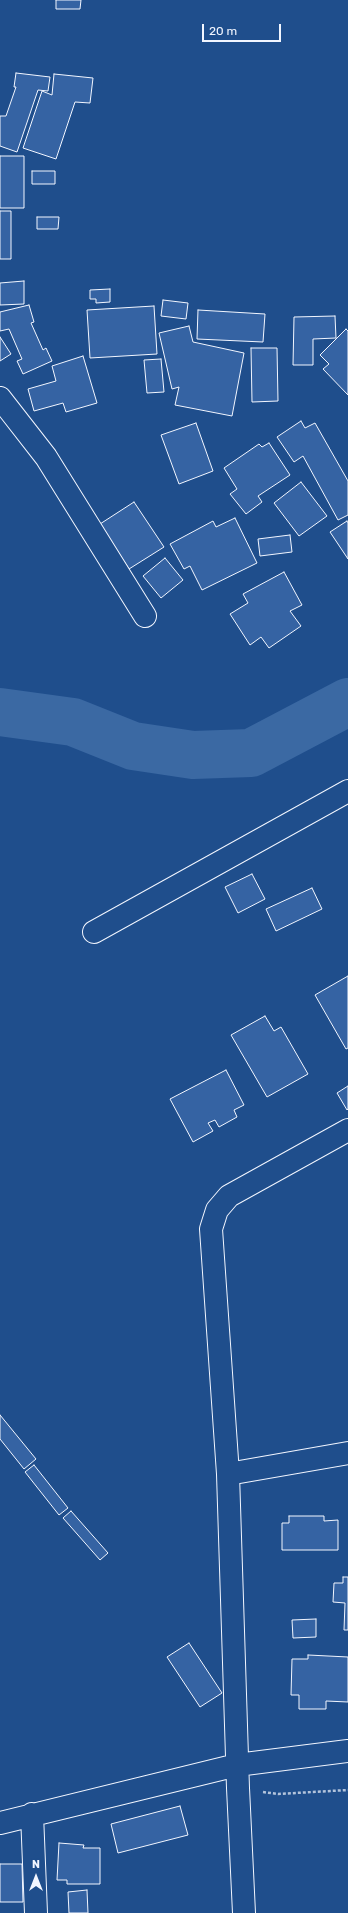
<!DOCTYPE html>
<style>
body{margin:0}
#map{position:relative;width:348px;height:1913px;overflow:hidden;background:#1f4e8c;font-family:Rubik,sans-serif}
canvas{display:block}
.north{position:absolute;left:16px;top:1857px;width:40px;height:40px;-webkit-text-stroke:3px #1f4e8c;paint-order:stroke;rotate:0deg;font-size:11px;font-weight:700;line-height:16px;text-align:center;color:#f2f6ff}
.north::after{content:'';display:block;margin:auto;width:14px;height:18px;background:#f2f6ff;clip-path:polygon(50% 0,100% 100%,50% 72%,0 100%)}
.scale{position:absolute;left:202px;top:24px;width:79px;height:18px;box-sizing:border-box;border:2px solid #f2f6ff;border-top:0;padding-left:5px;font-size:12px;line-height:14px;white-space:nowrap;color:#f2f6ff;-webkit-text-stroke:3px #1f4e8c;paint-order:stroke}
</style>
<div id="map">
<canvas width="348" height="1913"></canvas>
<div class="north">N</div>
<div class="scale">20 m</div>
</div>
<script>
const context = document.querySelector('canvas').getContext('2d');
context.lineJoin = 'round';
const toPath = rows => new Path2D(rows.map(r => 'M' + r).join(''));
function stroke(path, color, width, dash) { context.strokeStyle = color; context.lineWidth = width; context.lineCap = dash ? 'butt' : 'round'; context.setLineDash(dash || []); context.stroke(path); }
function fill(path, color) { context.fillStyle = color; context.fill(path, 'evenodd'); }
const river = toPath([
 [0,712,73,722,133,746,193,755,251,753,348,702]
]);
const building = toPath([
 [56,0,81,0,80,9,56,9,56,0],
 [16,73,50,77,48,91,38,90,17,152,0,146,0,116,6,116,16,87,14,87,16,73],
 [54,74,93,78,90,103,75,102,56,159,23,148,42,91,52,95,54,74],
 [0,156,24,156,24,208,0,208,0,156],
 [32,171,55,171,55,184,32,184,32,171],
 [0,211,11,211,11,259,0,259,0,211],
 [37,217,59,217,58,229,37,229,37,217],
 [24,281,24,304,0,305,0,283,24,281],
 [110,289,110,302,96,303,96,299,90,299,90,290,110,289],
 [163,300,188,303,186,319,161,316,163,300],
 [29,305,34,322,31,323,43,350,46,348,52,361,23,374,17,361,22,359,9,329,0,331,0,312,29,305],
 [154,306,157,354,90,358,87,310,154,306],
 [198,310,265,314,263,342,197,339,198,310],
 [335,316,336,338,313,339,313,365,293,365,294,317,335,316],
 [189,326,193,342,244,353,232,416,175,405,179,387,172,389,159,333,189,326],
 [346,329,348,331,348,395,323,369,329,364,320,355,346,329],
 [0,337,11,354,0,361,0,337],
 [251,348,277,348,278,401,252,402,251,348],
 [83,356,97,403,66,412,63,403,34,411,28,389,56,381,52,366,83,356],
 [161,359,164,392,147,393,144,360,161,359],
 [301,421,305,428,315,423,348,481,348,515,338,520,303,456,294,462,277,437,301,421],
 [196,423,213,471,179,484,161,435,196,423],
 [269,443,290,475,258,496,262,502,246,514,230,494,237,489,224,468,259,444,262,447,269,443],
 [301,482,327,516,299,536,274,503,301,482],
 [134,502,164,547,129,569,100,524,134,502],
 [235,518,257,563,202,590,190,566,184,569,170,544,213,521,216,527,235,518],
 [347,521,348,523,348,559,330,532,347,521],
 [290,535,292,552,260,556,258,539,290,535],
 [165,558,183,580,161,598,143,576,165,558],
 [284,572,302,605,290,611,301,626,269,648,261,637,250,645,230,614,248,603,243,594,284,572],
 [252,874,265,899,238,913,225,887,252,874],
 [312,888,322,909,276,931,266,909,312,888],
 [348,976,348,1048,346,1049,315,995,348,976],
 [265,1016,274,1031,281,1027,308,1074,267,1097,231,1035,265,1016],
 [226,1070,244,1105,234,1110,237,1117,219,1127,215,1120,208,1123,213,1131,193,1142,170,1099,226,1070],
 [348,1086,348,1109,347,1110,337,1093,348,1086],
 [0,1415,36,1459,24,1469,0,1439,0,1415],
 [34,1465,68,1508,59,1515,25,1472,34,1465],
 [71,1511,108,1553,100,1560,63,1518,71,1511],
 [289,1516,324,1516,324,1521,338,1520,338,1550,282,1550,282,1523,289,1523,289,1516],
 [343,1577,348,1577,348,1630,344,1630,345,1603,333,1602,334,1583,343,1583,343,1577],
 [316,1619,316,1637,293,1638,292,1620,316,1619],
 [189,1643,222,1693,200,1707,167,1657,189,1643],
 [308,1655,348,1657,348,1702,326,1701,326,1709,299,1709,299,1695,291,1695,292,1659,308,1659,308,1655],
 [180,1806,188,1835,118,1853,111,1824,180,1806],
 [59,1843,84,1845,83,1848,100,1848,100,1884,67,1884,67,1880,57,1880,59,1843],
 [0,1864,22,1864,23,1902,0,1902,0,1864],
 [87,1890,88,1913,69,1913,68,1892,87,1890]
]);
const path = toPath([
 [263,1792,278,1794,348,1790]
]);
const minor = toPath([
 [0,398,46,457,145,616],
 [94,932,348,791],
 [228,1474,348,1453],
 [32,1814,36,1913],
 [0,1823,237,1765,348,1751],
 [244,1913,238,1788,228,1474,211,1229,217,1210,229,1196,348,1130]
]);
stroke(river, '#3b69a3', 48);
fill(building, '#3563a3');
stroke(building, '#f2f6ff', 1);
stroke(minor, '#f2f6ff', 24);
stroke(path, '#b3c4dc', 2.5, [3, 2]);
stroke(minor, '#1f4e8c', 22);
</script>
